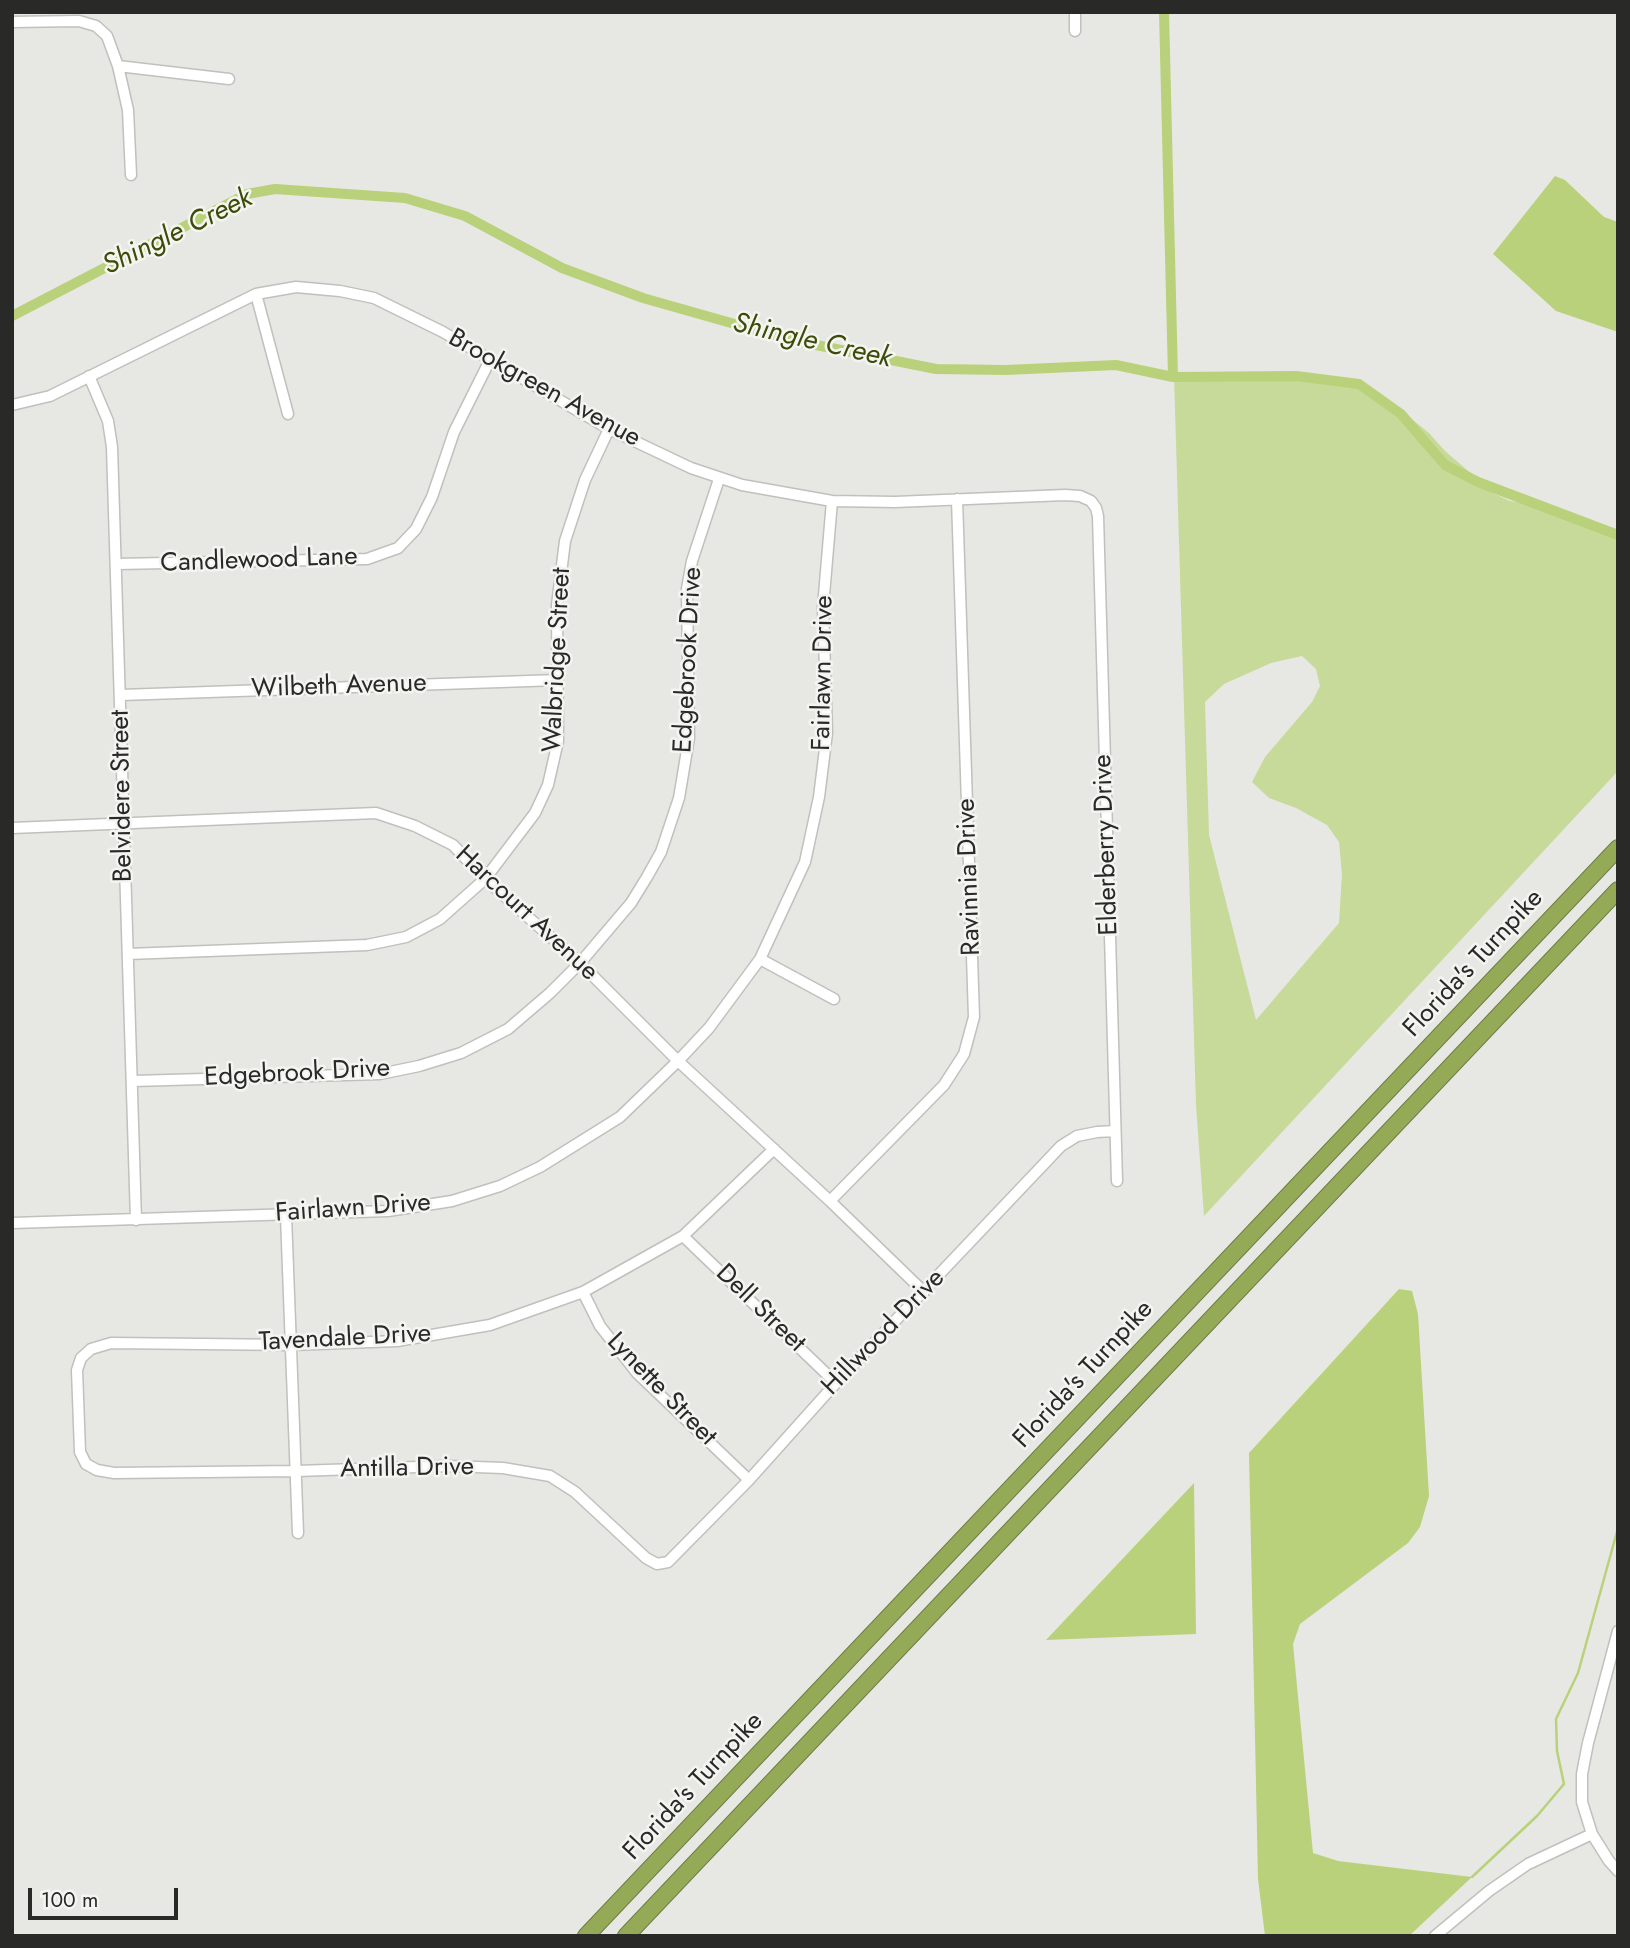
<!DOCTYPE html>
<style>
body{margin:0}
#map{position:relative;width:1630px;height:1948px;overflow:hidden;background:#e7e8e3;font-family:Jost,sans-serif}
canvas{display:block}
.frame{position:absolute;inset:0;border:14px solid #292a28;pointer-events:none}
.scale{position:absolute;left:28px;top:1888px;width:150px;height:32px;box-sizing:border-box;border:4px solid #292a28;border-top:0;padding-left:9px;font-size:21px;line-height:24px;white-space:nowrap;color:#292a28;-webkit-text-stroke:5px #f4f5f1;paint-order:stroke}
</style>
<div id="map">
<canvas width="1630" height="1948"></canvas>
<div class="frame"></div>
<div class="scale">100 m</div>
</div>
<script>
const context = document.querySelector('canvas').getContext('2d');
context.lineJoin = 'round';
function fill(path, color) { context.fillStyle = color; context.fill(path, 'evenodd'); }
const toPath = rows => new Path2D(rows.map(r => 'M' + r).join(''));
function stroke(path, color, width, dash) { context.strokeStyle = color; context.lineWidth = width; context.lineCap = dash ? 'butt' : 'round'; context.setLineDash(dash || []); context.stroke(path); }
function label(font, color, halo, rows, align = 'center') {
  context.font = font + ' Jost,sans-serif'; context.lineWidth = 5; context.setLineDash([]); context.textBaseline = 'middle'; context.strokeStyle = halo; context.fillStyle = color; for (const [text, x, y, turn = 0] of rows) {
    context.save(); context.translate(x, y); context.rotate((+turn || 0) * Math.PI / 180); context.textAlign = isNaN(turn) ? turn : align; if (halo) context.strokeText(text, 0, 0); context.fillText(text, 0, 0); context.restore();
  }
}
const green = toPath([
 [1273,375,1318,377,1363,387,1398,408,1429,433,1445,451,1495,494,1510,501,1567,511,1618,538,1618,771,1204,1216,1196,1105,1174,376],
 [1302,656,1316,669,1320,686,1312,702,1265,757,1252,782,1269,798,1296,808,1327,825,1339,842,1342,874,1339,923,1256,1020,1209,835,1205,702,1224,684,1271,663]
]);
const water = toPath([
 [1555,176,1565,180,1604,217,1618,222,1618,332,1556,311,1493,254],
 [1399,1289,1412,1291,1418,1314,1429,1496,1420,1527,1408,1543,1300,1624,1293,1644,1313,1853,1338,1861,1472,1877,1409,1936,1265,1936,1258,1879,1249,1453],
 [1194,1483,1196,1634,1046,1640]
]);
const stream = toPath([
 [1472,1877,1537,1816,1564,1784,1557,1751,1556,1719,1578,1673,1618,1528]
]);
const canal = toPath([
 [1164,12,1173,377],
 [12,316,247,194,275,189,405,198,465,216,562,268,643,298,791,340,936,369,1006,370,1116,365,1173,377,1296,376,1359,384,1401,414,1445,465,1478,482,1618,535]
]);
const minor = toPath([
 [1075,12,1075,31],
 [12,22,79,21,96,26,107,36,118,66,128,110,131,175],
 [118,66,229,79],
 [256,294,288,414],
 [89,376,108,421,112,447,136,1220],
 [12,405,50,396,256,294,296,287,340,291,374,298,443,332,609,429,691,468,742,485,832,501,895,502,1065,495,1080,496,1091,501,1096,508,1098,516,1117,1181],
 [117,564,367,559,398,548,416,529,432,497,454,432,490,360],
 [121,695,558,680],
 [12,828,376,813,415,826,453,845,485,879,580,963,678,1061,830,1201,924,1292],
 [128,954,367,945,406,937,440,919,485,879,535,813,548,785,558,741,557,605,565,541,585,480,609,429],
 [760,959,834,999],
 [133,1081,380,1074,419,1066,461,1053,508,1029,550,993,580,963,631,903,647,877,661,852,679,798,689,738,687,589,692,561,719,479],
 [774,1149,683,1236,583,1292,490,1325,397,1341,292,1345,111,1343,91,1349,81,1358,77,1370,80,1452,86,1464,97,1470,114,1473,296,1471,448,1466,503,1468,550,1476,575,1492,646,1558,657,1564,668,1562,749,1480,836,1383,1061,1146,1077,1136,1097,1132,1115,1131],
 [830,1201,944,1085,964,1054,974,1017,957,499],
 [286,1216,298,1533],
 [12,1223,388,1211,452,1201,500,1186,540,1167,620,1117,678,1061,709,1028,760,959,805,862,819,797,827,733,823,607,832,501],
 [683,1236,836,1383],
 [583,1292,600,1326,637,1373,749,1480],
 [1618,1631,1588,1743,1582,1774,1582,1802,1592,1834,1609,1861,1618,1871],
 [1435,1936,1489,1891,1528,1864,1592,1834]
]);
const highway = toPath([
 [586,1936,1618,848],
 [626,1936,1618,890]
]);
const streetNames = [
 ["Brookgreen Avenue",544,389,29],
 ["Candlewood Lane",259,561,-2],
 ["Walbridge Street",558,660,-87],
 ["Edgebrook Drive",689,660,-87],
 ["Fairlawn Drive",824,673,-89],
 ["Wilbeth Avenue",339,687,-2],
 ["Belvidere Street",123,796,-91],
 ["Elderberry Drive",1107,845,-92],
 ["Ravinnia Drive",970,877,-92],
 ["Harcourt Avenue",526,914,43],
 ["Florida's Turnpike",1474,964,-47],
 ["Edgebrook Drive",297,1074,-3],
 ["Fairlawn Drive",353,1209,-4],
 ["Dell Street",760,1309,44],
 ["Hillwood Drive",884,1333,-46],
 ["Tavendale Drive",345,1339,-3],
 ["Florida's Turnpike",1084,1375,-47],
 ["Lynette Street",661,1390,46],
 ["Antilla Drive",407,1469,-1],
 ["Florida's Turnpike",694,1787,-47]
];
const waterNames = [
 ["Shingle Creek",178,233,-26],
 ["Shingle Creek",812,342,13]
];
fill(green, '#c7da99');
fill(water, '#b9d17a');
stroke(stream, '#b9d17a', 2.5);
stroke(canal, '#b9d17a', 10);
stroke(minor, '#bfc1bc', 13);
stroke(highway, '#6f7d47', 18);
stroke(minor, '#fff', 10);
stroke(highway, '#94aa57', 16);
label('26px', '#292a28', '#f4f5f1', streetNames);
label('italic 28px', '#3d4b09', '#f4f5f1', waterNames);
</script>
